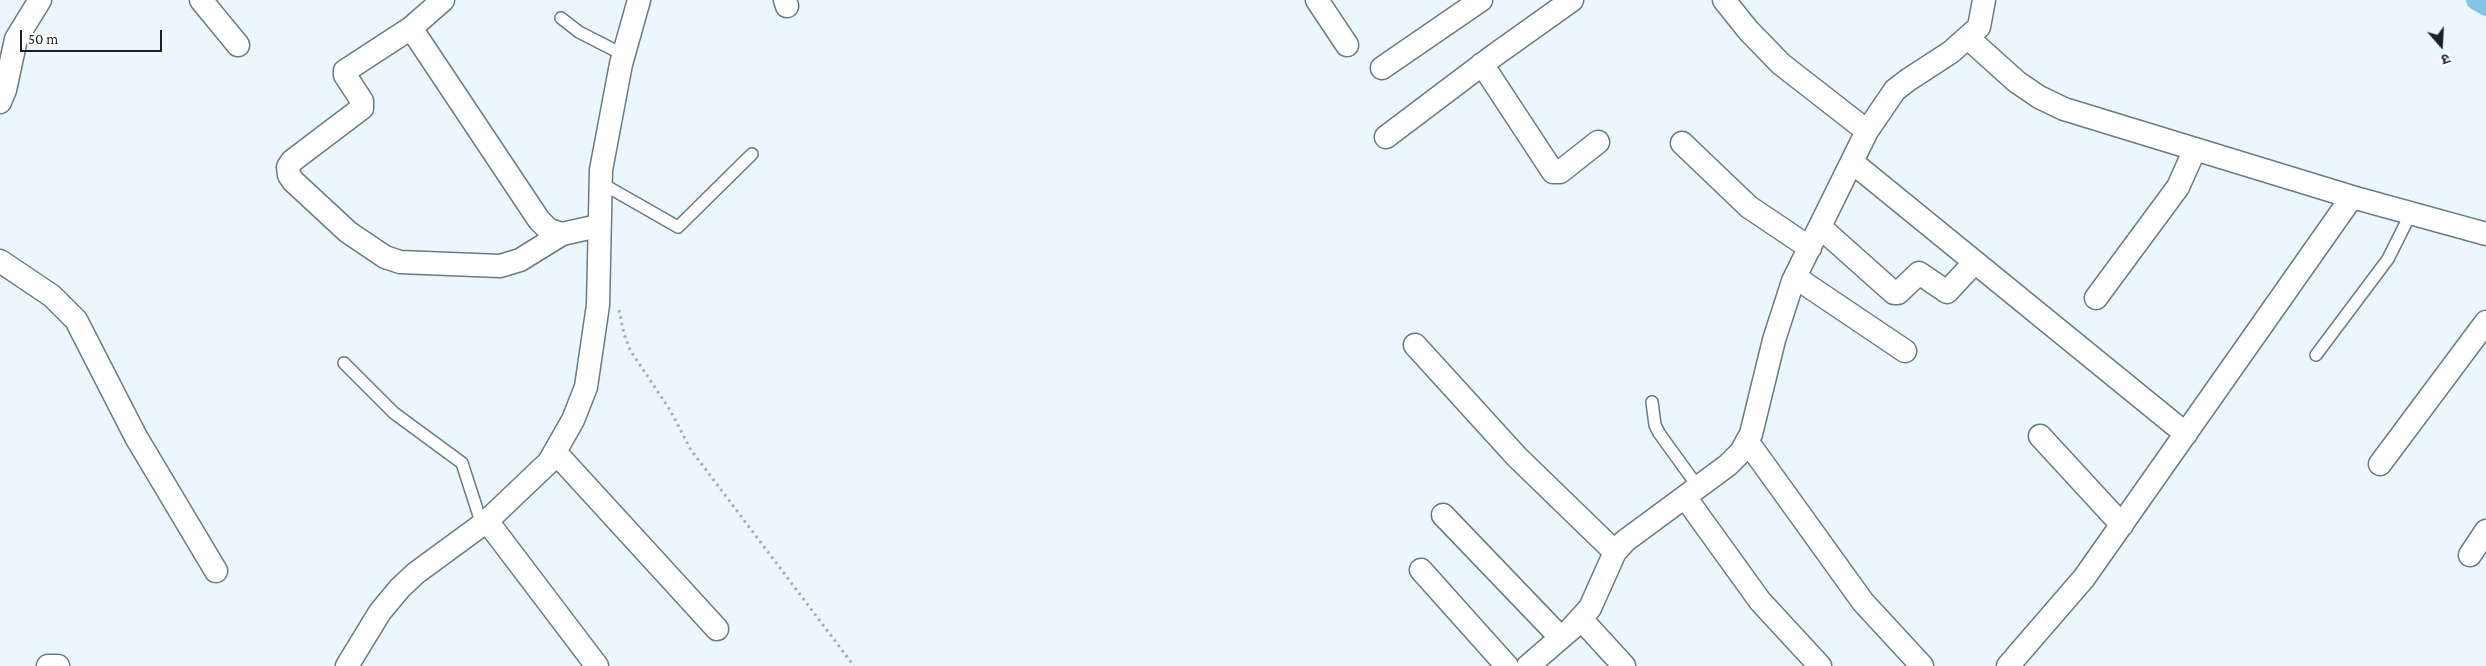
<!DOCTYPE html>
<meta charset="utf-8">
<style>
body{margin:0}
#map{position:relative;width:2486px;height:666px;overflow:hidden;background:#ebf7fd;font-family:"Crimson Pro","Noto Sans Devanagari",serif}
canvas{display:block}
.north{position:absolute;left:2416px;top:20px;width:50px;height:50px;-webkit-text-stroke:4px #fff;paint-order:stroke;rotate:161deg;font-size:14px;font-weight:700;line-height:20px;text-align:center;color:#192125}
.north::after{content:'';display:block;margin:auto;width:18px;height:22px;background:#192125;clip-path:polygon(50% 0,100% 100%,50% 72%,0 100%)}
.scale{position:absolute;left:20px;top:30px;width:142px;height:22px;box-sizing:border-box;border:2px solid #192125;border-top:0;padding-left:6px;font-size:15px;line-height:18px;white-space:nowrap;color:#192125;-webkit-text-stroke:4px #fff;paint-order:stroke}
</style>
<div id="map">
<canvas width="2486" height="666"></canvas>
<div class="north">उ</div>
<div class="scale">50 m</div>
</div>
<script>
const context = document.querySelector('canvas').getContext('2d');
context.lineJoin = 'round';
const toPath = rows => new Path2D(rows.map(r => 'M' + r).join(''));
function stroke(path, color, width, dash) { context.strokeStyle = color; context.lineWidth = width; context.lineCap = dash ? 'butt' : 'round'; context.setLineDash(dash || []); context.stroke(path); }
const canal = toPath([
 [2476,0,2486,6]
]);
const path = toPath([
 [619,310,624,334,630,350,670,410,691,450,854,666]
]);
const service = toPath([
 [561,18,579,32,624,55],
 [601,183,678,227,752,154],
 [2316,355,2388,259,2411,213],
 [344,363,394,413,462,463,482,525],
 [1652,402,1655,425,1659,433,1698,487]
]);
const minor = toPath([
 [201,0,238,45],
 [443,0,411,28,345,71,345,75,362,101,362,108,292,161,288,167,289,175,293,181,348,232,385,257,400,262,500,266,520,260,562,234],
 [785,0,787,6],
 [1317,0,1347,45],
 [1724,0,1748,30,1781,64,1867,131],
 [411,28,539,220,549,230,562,234,598,226],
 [1968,38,2017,82,2039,97,2064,109,2352,197,2486,234],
 [1482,64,1553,172,1560,172,1598,142],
 [1382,68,1481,0],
 [0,102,5,90,16,39,40,0],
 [1386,137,1492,57,1572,0],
 [1682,143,1749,207,1810,248],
 [1852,162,2186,434],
 [1820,227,1894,293,1898,293,1919,273,1947,292,1975,262],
 [0,261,52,296,76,320,136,437,216,571],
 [1795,277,1905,351],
 [2096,298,2178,187,2195,149],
 [1415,345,1517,457,1615,552],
 [2040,436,2122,525],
 [1747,441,1863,602,1922,666],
 [555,452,717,629],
 [2380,464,2486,322],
 [1685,497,1760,601,1820,666],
 [1443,515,1560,637],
 [487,521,597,666],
 [2470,555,2486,531],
 [1421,570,1507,666],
 [1581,619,1624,666],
 [48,666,58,666],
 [347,666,380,612,400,588,416,573,487,521,549,462,573,420,586,387,598,305,601,170,621,64,639,0],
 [1528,666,1571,629,1590,608,1615,552,1625,541,1728,465,1741,452,1751,434,1774,340,1793,281,1867,131,1895,90,1908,80,1951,52,1979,27,1984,0],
 [2008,666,2084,578,2352,197]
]);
stroke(canal, '#83c4e7', 20);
stroke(service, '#697b85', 14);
stroke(minor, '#697b85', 25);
stroke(path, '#a4afb4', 3, [2.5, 4]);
stroke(service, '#fff', 11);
stroke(minor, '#fff', 22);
</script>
